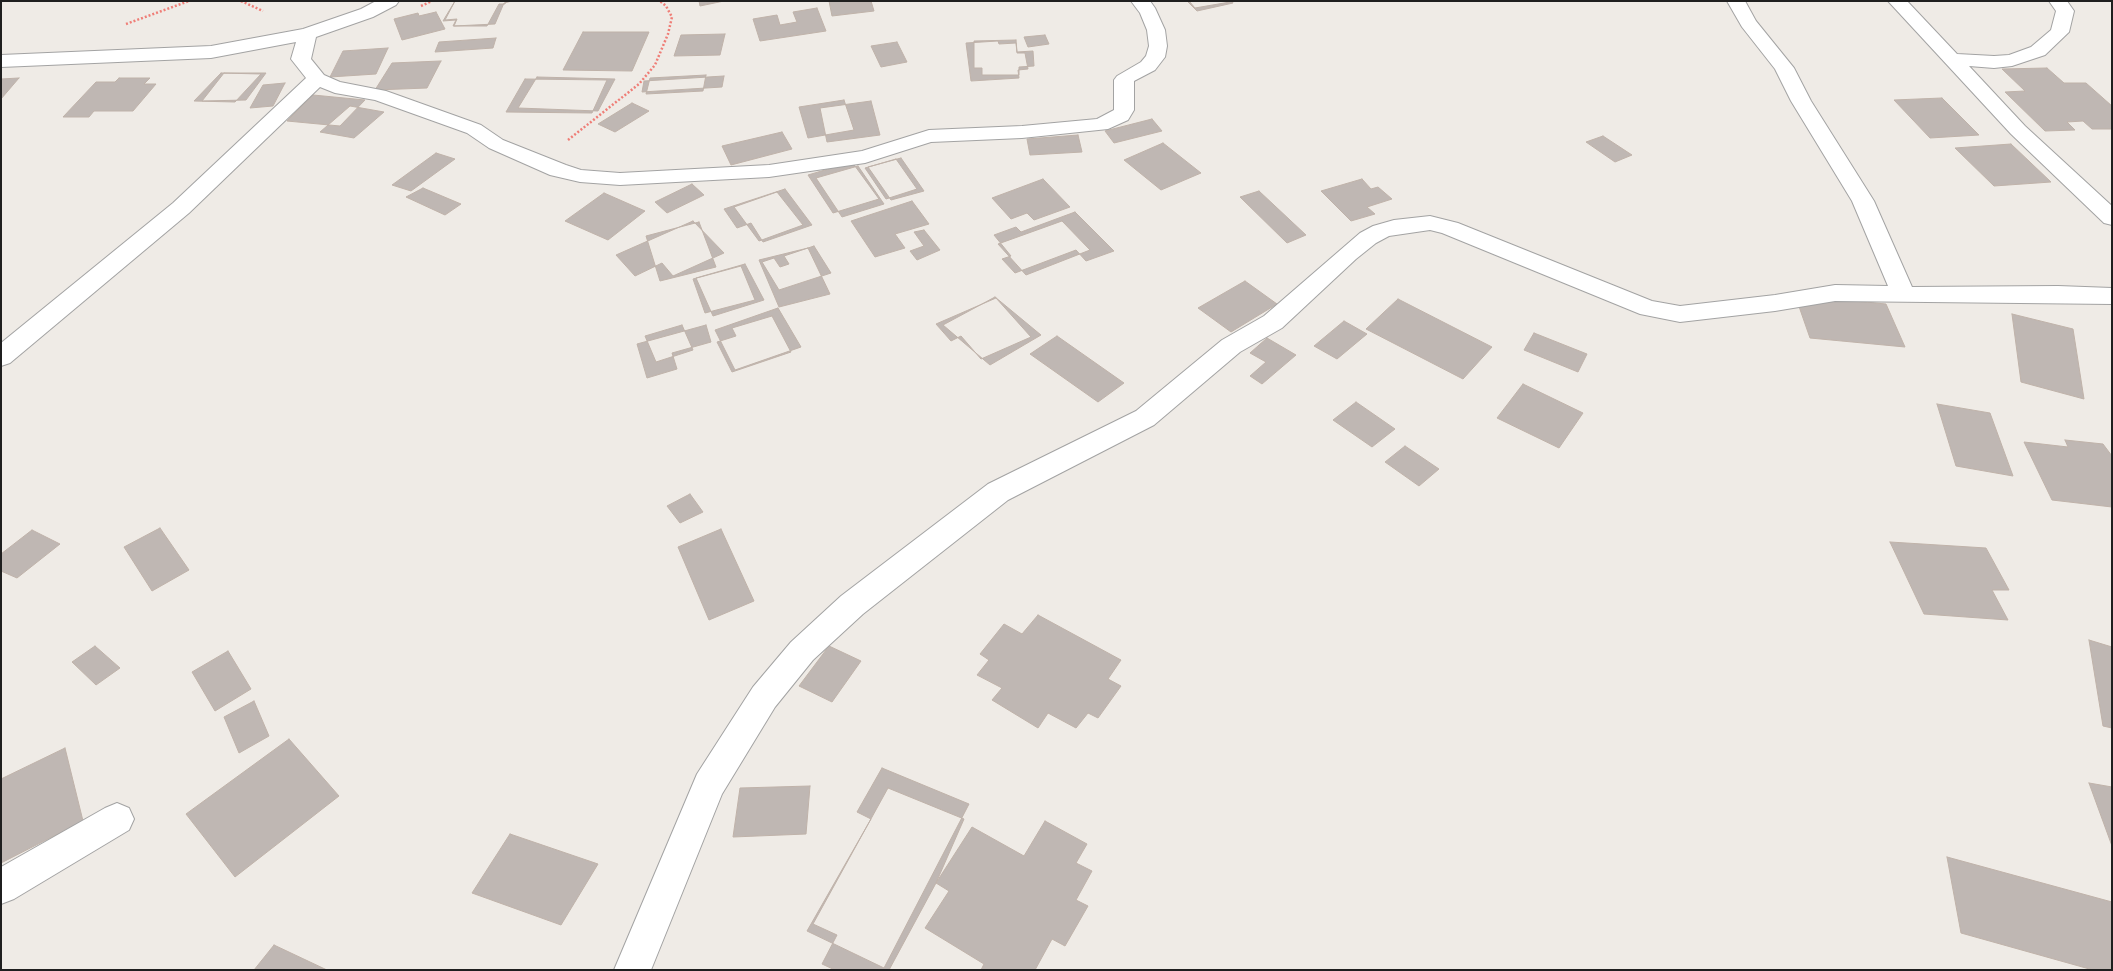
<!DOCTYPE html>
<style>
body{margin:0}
#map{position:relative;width:2113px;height:971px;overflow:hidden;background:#efebe6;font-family:Jost,sans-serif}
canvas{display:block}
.frame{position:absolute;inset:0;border:2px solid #1f1f1f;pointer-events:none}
</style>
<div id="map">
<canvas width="2113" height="971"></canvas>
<div class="frame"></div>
</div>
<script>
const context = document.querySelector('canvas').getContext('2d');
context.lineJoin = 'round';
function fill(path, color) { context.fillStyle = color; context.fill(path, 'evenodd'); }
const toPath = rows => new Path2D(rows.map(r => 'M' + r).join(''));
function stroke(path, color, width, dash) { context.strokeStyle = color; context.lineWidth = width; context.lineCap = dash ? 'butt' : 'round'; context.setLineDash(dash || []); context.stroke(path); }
const building = toPath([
 [455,1,512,1,504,3,495,24,454,26,457,19,445,20,455,1],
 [455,1,506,1,505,4,499,4,487,26,453,26,456,20,443,21,455,1],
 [699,1,724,1,700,6,699,1],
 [829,1,871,1,874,11,832,16,829,1],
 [1187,1,1232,1,1233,3,1197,11,1187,1],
 [1189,1,1230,1,1230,2,1195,8,1189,1],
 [817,8,826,31,760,41,753,19,777,15,780,25,797,22,793,12,817,8],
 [436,12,445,29,402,40,394,19,418,13,419,16,436,12],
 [583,32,649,32,632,71,563,70,583,32],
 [725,34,720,55,674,56,681,35,725,34],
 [1045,35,1049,44,1028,47,1024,37,1045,35],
 [496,38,493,48,435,52,439,42,496,38],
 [1016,40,1017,52,1033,51,1034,66,1019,67,1019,75,982,75,982,68,974,68,974,41,1016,40],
 [998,41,999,44,1016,43,1017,53,1025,53,1028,69,1018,70,1019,78,971,81,966,43,998,41],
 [897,42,907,62,881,67,871,46,897,42],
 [388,48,376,74,330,77,343,51,388,48],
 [441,61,427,88,375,90,392,63,441,61],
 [2047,68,2064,83,2086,83,2112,106,2112,129,2092,129,2083,121,2067,122,2075,130,2045,131,2005,92,2025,91,2002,69,2047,68],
 [221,73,261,74,235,102,194,101,221,73],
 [224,73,266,73,246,100,202,101,224,73],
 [706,75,703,91,646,94,650,78,706,75],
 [724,76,722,87,642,92,644,81,724,76],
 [537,77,615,79,598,111,518,108,537,77],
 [19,78,1,99,1,79,19,78],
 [119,78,150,78,144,84,156,84,133,111,94,111,89,117,63,117,96,82,115,82,119,78],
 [525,79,607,80,592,113,506,112,525,79],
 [285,83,273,106,250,108,263,85,285,83],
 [313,95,365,100,340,126,287,121,313,95],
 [1942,98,1979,135,1930,138,1894,100,1942,98],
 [844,100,854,130,808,138,799,107,844,100],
 [871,101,880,135,827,142,820,108,871,101],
 [632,103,649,111,615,132,598,124,632,103],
 [350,106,384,112,354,138,320,132,350,106],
 [1152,119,1162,131,1114,143,1105,131,1152,119],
 [782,132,792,149,731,165,722,146,782,132],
 [1078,135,1082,152,1030,155,1027,139,1078,135],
 [1603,136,1632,155,1615,162,1586,142,1603,136],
 [1163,143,1201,173,1161,190,1124,160,1163,143],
 [2011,144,2051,182,1994,186,1955,148,2011,144],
 [436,153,455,159,411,191,392,185,436,153],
 [901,158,924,191,891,200,868,167,901,158],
 [896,159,917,189,886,199,865,168,896,159],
 [852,162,879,199,833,213,808,175,852,162],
 [858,166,884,204,842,217,816,178,858,166],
 [1043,179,1070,207,1034,220,1027,213,1011,219,992,198,1043,179],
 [1362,179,1371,189,1378,187,1392,199,1367,207,1375,214,1351,221,1321,191,1362,179],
 [692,184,704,195,667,213,655,202,692,184],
 [423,188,461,204,445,215,406,197,423,188],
 [785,189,812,225,763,242,751,223,737,228,724,209,785,189],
 [1259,191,1306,235,1287,243,1240,197,1259,191],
 [777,192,803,225,759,241,734,207,777,192],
 [604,193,645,211,608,240,565,221,604,193],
 [912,201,929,224,895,234,905,248,875,257,851,221,912,201],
 [1075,212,1114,251,1086,261,1076,250,1015,273,1002,259,1011,256,994,235,1016,227,1021,232,1075,212],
 [693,221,724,253,673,276,662,263,635,276,616,255,693,221],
 [1062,221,1090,250,1026,275,998,244,1062,221],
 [699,222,716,267,660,281,646,236,699,222],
 [924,230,940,250,917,260,910,251,924,246,914,232,924,230],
 [814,246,831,273,779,290,762,262,774,258,780,267,789,264,784,256,814,246],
 [808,248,830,294,779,307,759,260,808,248],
 [745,264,764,300,713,316,696,278,745,264],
 [741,266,755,300,705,313,693,279,741,266],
 [1245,281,1277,304,1231,332,1198,308,1245,281],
 [1795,295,1886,304,1905,347,1810,338,1795,295],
 [995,297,1041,335,990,365,943,325,995,297],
 [996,298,1031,337,981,359,961,336,951,341,936,324,996,298],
 [1398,299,1492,347,1463,379,1366,329,1398,299],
 [778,308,801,347,735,370,715,330,778,308],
 [2012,314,2073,329,2084,399,2021,382,2012,314],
 [772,316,791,352,732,372,717,342,736,336,732,328,772,316],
 [1344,321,1367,334,1337,359,1314,346,1344,321],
 [682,325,693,350,656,362,645,336,682,325],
 [706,325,711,342,672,353,677,369,647,378,637,344,706,325],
 [1534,333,1587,354,1578,372,1524,350,1534,333],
 [1057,336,1124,383,1098,402,1030,354,1057,336],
 [1267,338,1296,355,1262,384,1250,376,1266,362,1250,353,1267,338],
 [1523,384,1583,413,1559,448,1497,418,1523,384],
 [1356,402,1395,429,1372,447,1333,420,1356,402],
 [1937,404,1990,413,2013,476,1956,466,1937,404],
 [2065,440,2103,444,2112,456,2112,507,2052,500,2024,442,2068,447,2065,440],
 [1405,446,1439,469,1419,486,1385,462,1405,446],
 [690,494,703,512,680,523,667,506,690,494],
 [160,528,189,570,152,591,124,547,160,528],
 [721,529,754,601,709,620,678,547,721,529],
 [32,530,60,544,17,578,1,571,1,554,32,530],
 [1890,542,1986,548,2009,590,1992,590,2008,620,1924,614,1890,542],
 [1038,615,1121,660,1108,679,1121,686,1098,718,1088,713,1076,728,1048,713,1038,728,992,700,1002,688,977,675,989,660,980,654,1004,624,1022,634,1038,615],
 [2089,640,2112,647,2112,728,2103,726,2089,640],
 [95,646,120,668,96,685,72,662,95,646],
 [829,646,861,661,832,702,799,686,829,646],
 [228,651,251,689,215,711,192,672,228,651],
 [254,701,269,736,239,753,224,717,254,701],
 [289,739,339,796,235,877,186,814,289,739],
 [65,748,83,821,1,863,1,779,65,748],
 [882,768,969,804,884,968,807,931,871,819,857,812,882,768],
 [2089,783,2112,787,2112,846,2089,783],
 [810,786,806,834,733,837,740,788,810,786],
 [888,788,964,819,936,883,889,970,835,970,822,964,837,935,813,924,888,788],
 [1045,821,1087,844,1076,863,1092,871,1076,900,1088,906,1065,946,1052,939,1035,970,981,970,984,964,925,928,949,891,936,883,972,827,1024,856,1045,821],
 [510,834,598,864,561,925,472,893,510,834],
 [1947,857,2112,902,2112,970,2093,970,1961,933,1947,857],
 [274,945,327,970,254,970,274,945]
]);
const path = toPath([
 [241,1,263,11],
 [421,6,432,1],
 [126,24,189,1],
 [568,140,639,84,655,65,668,34,672,17,666,6,660,1]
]);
const minor = toPath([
 [376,1,399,1,396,5,373,17,316,37,311,59,324,75,340,82,386,91,481,125,503,140,566,165,581,170,620,173,769,165,862,151,929,130,1022,126,1097,119,1114,110,1114,80,1117,76,1141,62,1146,56,1149,46,1147,30,1140,13,1131,1,1150,1,1155,8,1165,30,1167,46,1165,57,1155,70,1134,81,1134,110,1128,120,1108,129,1022,138,931,142,865,163,769,177,620,185,580,182,550,175,489,148,467,133,375,100,335,93,320,87,189,213,10,363,1,366,1,343,173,203,306,78,291,59,296,42,211,58,1,67,1,55,211,46,303,29,361,9,376,1],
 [1727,1,1745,1,1756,21,1794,68,1811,101,1874,201,1912,287,2058,286,2112,288,2112,304,1835,301,1775,311,1680,322,1640,314,1442,233,1430,230,1389,236,1376,243,1356,259,1282,328,1240,352,1154,425,1008,500,863,614,813,660,775,707,722,794,651,970,614,970,697,774,753,687,791,642,841,596,988,484,1136,411,1222,340,1264,316,1360,233,1373,226,1394,220,1430,216,1458,223,1652,301,1680,306,1775,295,1835,285,1888,286,1852,201,1791,101,1775,69,1742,27,1727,1],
 [1888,1,1907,1,1957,54,1994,56,2009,55,2031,47,2051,30,2056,11,2049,1,2067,1,2074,11,2069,32,2045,55,2012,66,1994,68,1969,66,2025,126,2112,206,2112,225,2104,223,2011,134,1888,1],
 [117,803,129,808,134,819,129,830,14,899,1,904,1,867,105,808,117,803]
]);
fill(building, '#bfb7b3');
stroke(building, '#bfb2a9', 1);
stroke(minor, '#a3a3a3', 2);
stroke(path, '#ef7e77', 2.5, [2, 2]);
fill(minor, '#fff');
</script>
